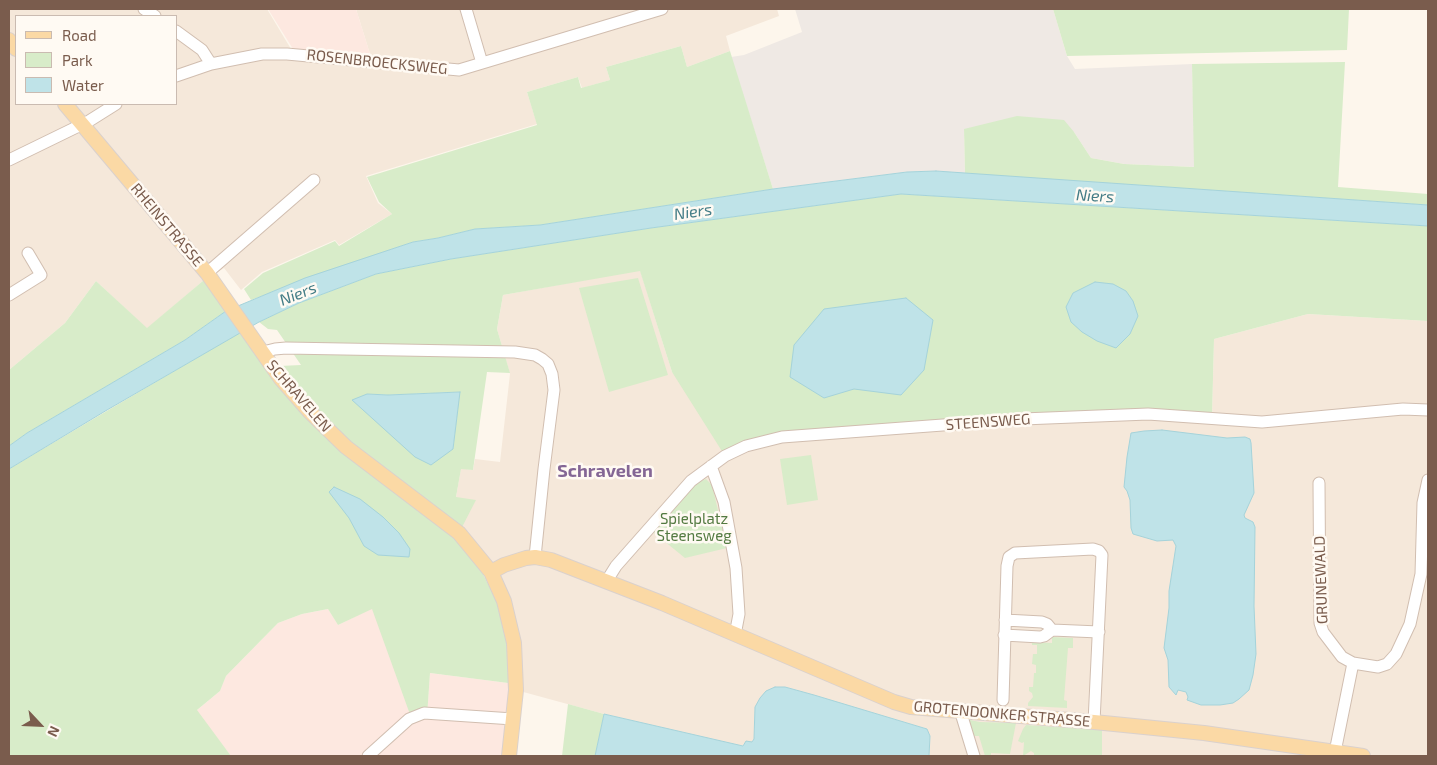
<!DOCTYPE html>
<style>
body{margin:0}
#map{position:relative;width:1437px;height:765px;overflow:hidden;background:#fdf6ec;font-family:"Exo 2",sans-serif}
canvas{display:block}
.frame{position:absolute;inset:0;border:10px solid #7a5c4d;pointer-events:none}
.legend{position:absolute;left:15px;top:15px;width:162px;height:90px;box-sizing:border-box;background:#fffaf3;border:1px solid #cabbb1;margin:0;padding:6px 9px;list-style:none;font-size:15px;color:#7a5c4d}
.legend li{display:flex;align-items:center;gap:10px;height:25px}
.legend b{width:25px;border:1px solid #cabbb1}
.north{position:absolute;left:15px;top:700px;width:50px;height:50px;-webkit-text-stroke:4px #fffaf3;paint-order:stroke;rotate:115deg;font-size:14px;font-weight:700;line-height:20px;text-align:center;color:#7a5c4d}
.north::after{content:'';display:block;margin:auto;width:18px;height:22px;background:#7a5c4d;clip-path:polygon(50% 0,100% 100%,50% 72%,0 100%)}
</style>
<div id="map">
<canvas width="1437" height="765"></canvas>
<div class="frame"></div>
<ul class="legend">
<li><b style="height:6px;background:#fbd9a5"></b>Road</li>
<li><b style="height:14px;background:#d8ecc9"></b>Park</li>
<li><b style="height:14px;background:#bfe3e8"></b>Water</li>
</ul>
<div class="north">N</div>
</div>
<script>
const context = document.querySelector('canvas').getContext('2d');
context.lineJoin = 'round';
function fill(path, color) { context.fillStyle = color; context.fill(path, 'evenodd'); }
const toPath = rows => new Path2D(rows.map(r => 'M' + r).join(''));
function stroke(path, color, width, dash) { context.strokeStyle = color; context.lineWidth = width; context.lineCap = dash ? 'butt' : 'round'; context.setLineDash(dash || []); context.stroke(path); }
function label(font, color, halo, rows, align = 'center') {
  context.font = font + ' "Exo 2",sans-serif'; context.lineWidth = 5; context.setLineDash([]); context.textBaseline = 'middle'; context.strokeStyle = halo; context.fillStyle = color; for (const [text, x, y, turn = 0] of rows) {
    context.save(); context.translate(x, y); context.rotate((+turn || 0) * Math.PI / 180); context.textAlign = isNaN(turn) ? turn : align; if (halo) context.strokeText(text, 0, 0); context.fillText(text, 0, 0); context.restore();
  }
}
const residential = toPath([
 [9,9,267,9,291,49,371,64,370,54,356,9,777,9,779,16,726,36,730,51,687,67,681,46,606,67,610,80,582,88,578,77,527,92,537,124,366,176,378,203,392,214,339,245,335,240,262,272,241,290,224,268,204,280,147,329,96,281,65,323,9,370],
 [16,16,176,16,176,104,16,104],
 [640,270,672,372,746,446,1023,419,1212,417,1214,339,1308,314,1428,321,1428,756,929,756,930,736,927,729,785,687,755,707,754,739,752,742,740,746,604,714,516,690,504,601,459,533,456,497,461,468,473,470,475,459,500,462,510,374,497,329,503,295]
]);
const commercial = toPath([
 [268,9,356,9,370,54,293,49],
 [372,608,427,717,430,673,516,684,509,756,231,756,196,711,220,691,226,676,278,623,302,614,328,609,338,625]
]);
const industrial = toPath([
 [795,9,1053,9,1067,56,1075,69,1192,64,1195,167,1124,164,1091,158,1074,132,964,129,965,174,936,171,907,172,773,189,731,57,744,55,802,32]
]);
const green = toPath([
 [1053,9,1349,9,1347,50,1067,56],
 [681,46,687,67,730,51,773,189,540,225,475,229,438,238,413,242,251,300,244,289,263,273,335,241,339,246,392,214,379,202,367,177,537,125,527,92,578,77,581,88,610,80,606,67],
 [1345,62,1338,187,1428,194,1428,205,965,174,964,129,1017,116,1064,120,1074,132,1091,158,1124,164,1194,167,1192,64],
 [901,194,1428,226,1428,321,1308,314,1214,339,1212,417,1148,414,782,437,725,456,672,372,640,271,503,295,497,329,510,373,487,372,473,470,461,469,456,497,476,500,459,533,452,535,481,570,495,598,503,620,516,684,430,673,427,717,412,720,372,609,338,625,328,609,302,614,278,623,226,676,220,691,197,710,231,756,9,756,9,469,240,332,291,399,312,408,280,366,301,365,277,330,268,329,259,322,299,303,376,274,451,259,651,228],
 [459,392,453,449,367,394,388,395],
 [638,278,668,375,609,392,579,288],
 [204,280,226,311,185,340,27,433,9,446,9,370,65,323,96,281,147,328],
 [811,455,818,500,787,505,780,459],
 [706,479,712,485,727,548,685,558,653,532,694,484],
 [1052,637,1073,638,1073,648,1068,648,1064,700,1067,701,1067,708,1028,706,1028,703,1033,697,1032,693,1029,691,1029,687,1033,687,1034,673,1036,673,1036,665,1032,664,1033,654,1037,654,1037,645,1032,645,1032,642,1052,643],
 [568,704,604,714,595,756,562,756],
 [970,720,980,722,1016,723,1010,754,991,753,991,756,985,756,979,736,974,736,972,734,967,723],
 [1026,725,1102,730,1102,756,1034,756,1034,753,1031,751,1023,756,1024,742,1022,743,1018,741,1023,729]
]);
const water = toPath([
 [936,171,1428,205,1428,226,901,194,651,228,451,259,376,274,299,303,259,322,107,410,9,469,9,446,27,433,185,340,226,311,305,278,413,242,438,238,475,229,540,225,773,189,907,172,936,171],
 [1095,282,1113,284,1126,291,1133,301,1138,316,1130,334,1116,348,1097,341,1082,332,1071,322,1066,307,1073,293,1095,282],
 [906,298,933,320,924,370,901,395,854,389,824,398,790,377,794,345,824,309,906,298],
 [460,392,453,449,431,465,415,457,352,400,367,394,388,395,460,392],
 [1162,430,1227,438,1245,437,1250,439,1251,443,1254,493,1244,515,1245,518,1253,522,1255,527,1254,606,1256,654,1253,675,1249,690,1239,699,1233,703,1220,705,1201,705,1187,700,1188,697,1186,692,1178,690,1176,695,1169,687,1168,660,1164,648,1169,608,1169,591,1176,546,1173,540,1157,541,1133,534,1131,528,1130,500,1127,491,1124,487,1127,457,1131,433,1144,431,1162,430],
 [334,487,360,499,383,517,399,533,410,549,409,557,378,555,364,546,349,518,329,492,334,487],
 [775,687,785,687,814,695,927,729,930,736,929,756,595,756,604,714,743,746,746,741,752,742,754,739,755,707,760,698,766,691,775,687]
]);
const minor = toPath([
 [144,9,155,16],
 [466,9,482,63],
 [176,31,202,50,211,64],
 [176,76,211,64,262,54,287,54,459,70,662,9],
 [9,160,89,121,116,104],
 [207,273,314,180],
 [9,295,41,275,28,253],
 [263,352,275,349,286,348,515,352,535,355,542,359,548,364,552,374,554,390,544,469,535,557],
 [711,466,724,502,736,568,739,614,735,635],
 [1319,483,1320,623,1323,632,1342,657,1353,663],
 [606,582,616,566,691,481,725,456,746,446,782,437,1023,419,1148,414,1262,422,1403,409,1428,410],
 [1005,620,1042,622,1047,624,1052,630,1099,632],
 [1004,635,1040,637,1044,636,1052,630],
 [1003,700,1007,566,1009,557,1015,553,1093,549,1099,551,1102,555,1094,722],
 [960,710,974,756],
 [1335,752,1353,663,1378,667,1387,664,1396,654,1410,624,1421,574,1423,503,1428,480],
 [368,756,409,719,424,713,513,719]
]);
const major = toPath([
 [9,40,16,49],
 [65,104,207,273,281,379,309,411,346,447,459,533,491,572,504,601,514,643,516,690,509,756],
 [491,572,504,565,526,558,535,557,551,560,662,603,894,702,911,707,1094,722,1204,733,1363,756]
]);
const streetNames = [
 ["ROSENBROECKSWEG",377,62,6],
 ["RHEINSTRASSE",167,225,50],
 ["SCHRAVELEN",299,396,49],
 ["STEENSWEG",988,422,-4],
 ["GRUNEWALD",1321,580,-92],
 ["GROTENDONKER STRASSE",1002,714,5]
];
const parkNames = [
 ["Spielplatz",694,519],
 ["Steensweg",694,536]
];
const waterNames = [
 ["Niers",1095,196,3],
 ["Niers",693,212,-8],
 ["Niers",298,294,-22]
];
const quarterNames = [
 ["Schravelen",605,471]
];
fill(residential, '#f5e8da');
fill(commercial, '#fde8e0');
fill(industrial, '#efe9e4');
fill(green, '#d8ecc9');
fill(water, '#bfe3e8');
stroke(water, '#a5d3da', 1);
stroke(minor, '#d1beb0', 13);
stroke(major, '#dad1cd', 16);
stroke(minor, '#fff', 11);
stroke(major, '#fbd9a5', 14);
label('15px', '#7a5c4d', '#fffaf3', streetNames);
label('15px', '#537a41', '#fffaf3', parkNames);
label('italic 16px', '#437c86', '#fffaf3', waterNames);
label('bold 18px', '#846695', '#fffaf3', quarterNames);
</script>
